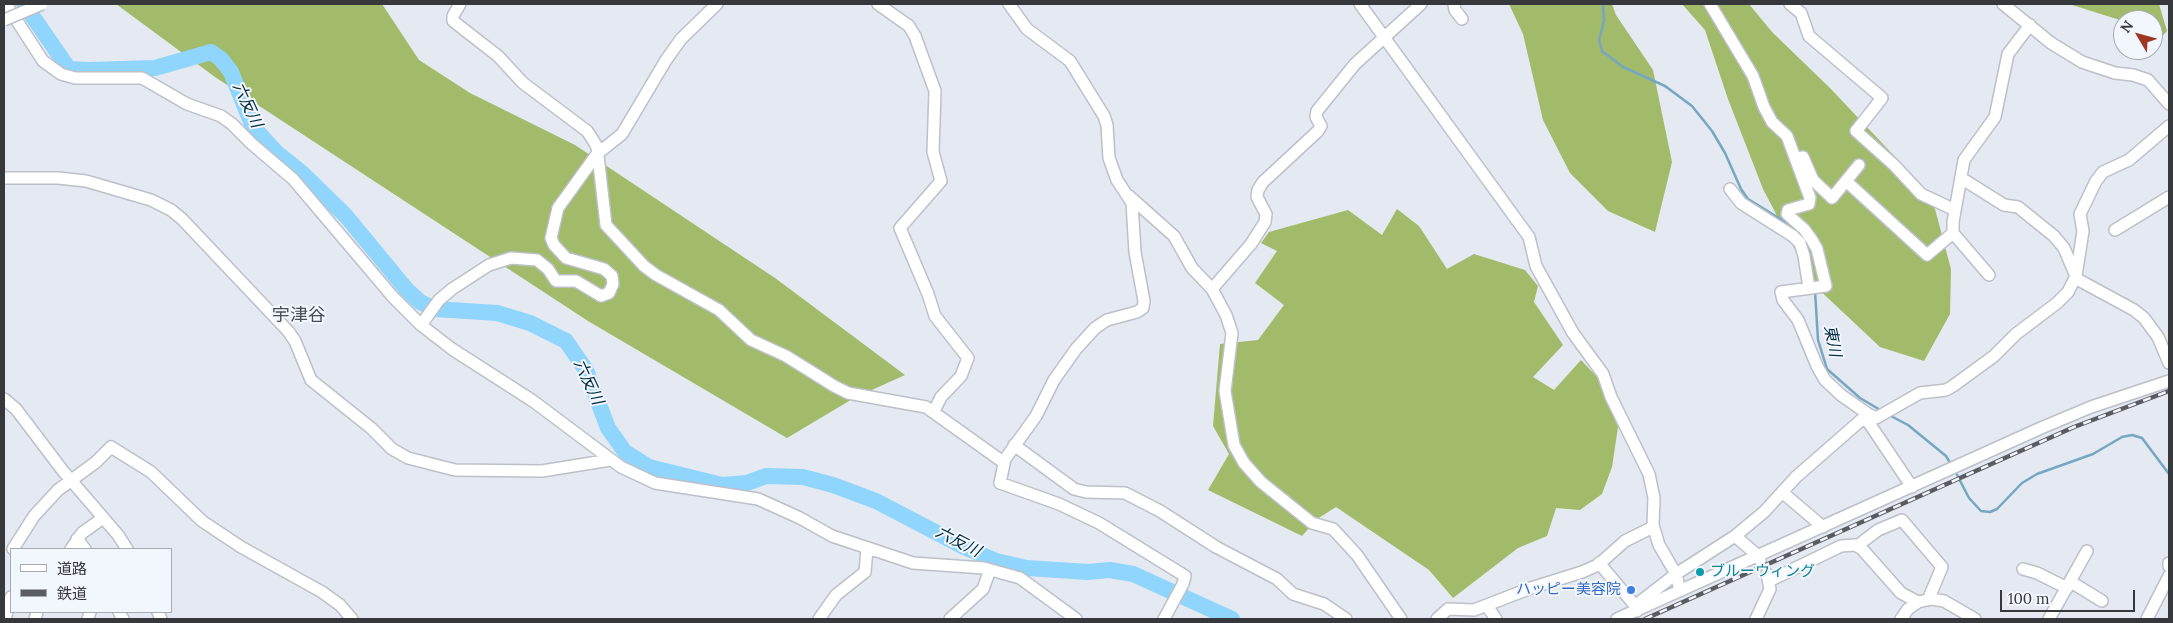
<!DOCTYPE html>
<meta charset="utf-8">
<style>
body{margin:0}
#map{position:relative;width:2173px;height:623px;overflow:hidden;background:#e4e9f2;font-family:Lora,"Noto Sans JP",serif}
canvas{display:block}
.frame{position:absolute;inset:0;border:5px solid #36383c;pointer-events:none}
.legend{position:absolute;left:10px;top:548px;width:162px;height:65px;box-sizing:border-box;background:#f2f6fd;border:1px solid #a7aab0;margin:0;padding:6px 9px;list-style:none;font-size:15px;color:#36383c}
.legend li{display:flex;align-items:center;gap:10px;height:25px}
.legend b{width:25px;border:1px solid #a7aab0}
.north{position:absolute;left:2113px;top:10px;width:50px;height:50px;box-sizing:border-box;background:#f2f6fd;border:1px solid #a7aab0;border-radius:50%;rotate:307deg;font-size:14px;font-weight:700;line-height:20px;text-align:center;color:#36383c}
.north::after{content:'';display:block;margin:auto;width:18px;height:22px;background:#a03721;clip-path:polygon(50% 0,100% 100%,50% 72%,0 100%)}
.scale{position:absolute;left:2000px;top:590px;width:135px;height:22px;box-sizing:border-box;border:2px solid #36383c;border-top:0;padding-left:6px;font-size:15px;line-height:18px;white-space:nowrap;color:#36383c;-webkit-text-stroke:4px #f2f6fd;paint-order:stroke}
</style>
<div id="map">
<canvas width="2173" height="623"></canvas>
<div class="frame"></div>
<ul class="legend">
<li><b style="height:6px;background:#fff"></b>道路</li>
<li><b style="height:6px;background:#5a5c61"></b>鉄道</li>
</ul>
<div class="north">N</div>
<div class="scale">100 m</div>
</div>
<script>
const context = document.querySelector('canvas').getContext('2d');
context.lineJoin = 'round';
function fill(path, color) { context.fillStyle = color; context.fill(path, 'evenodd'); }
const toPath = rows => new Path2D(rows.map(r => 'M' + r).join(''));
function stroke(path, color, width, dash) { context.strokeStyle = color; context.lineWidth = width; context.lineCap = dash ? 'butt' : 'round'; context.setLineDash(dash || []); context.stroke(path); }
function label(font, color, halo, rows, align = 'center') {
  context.font = font + ' Lora,"Noto Sans JP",serif'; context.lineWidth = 4; context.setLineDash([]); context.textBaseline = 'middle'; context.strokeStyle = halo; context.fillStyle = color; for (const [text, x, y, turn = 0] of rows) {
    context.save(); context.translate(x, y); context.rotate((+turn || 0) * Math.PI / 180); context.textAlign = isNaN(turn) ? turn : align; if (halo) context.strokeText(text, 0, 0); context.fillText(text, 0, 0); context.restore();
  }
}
const forest = toPath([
 [116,4,382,4,419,60,470,93,575,145,775,278,905,375,854,398,787,438,588,321,215,77],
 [1509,4,1612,4,1616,15,1653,70,1672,162,1655,232,1608,211,1570,173,1543,120,1523,34],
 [1682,4,1749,4,1772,32,1830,88,1899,161,1935,209,1951,269,1950,314,1924,361,1880,347,1813,284,1763,189,1728,99,1705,30],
 [2069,4,2159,4,2167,31,2157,42,2153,38,2153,20,2123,21],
 [1397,209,1419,226,1447,269,1474,254,1525,270,1538,286,1534,302,1563,345,1533,377,1554,390,1581,360,1597,377,1618,427,1612,467,1602,494,1580,510,1556,508,1547,536,1518,548,1453,598,1429,570,1336,507,1317,519,1302,536,1208,490,1229,454,1213,426,1220,344,1258,340,1284,305,1255,283,1277,251,1261,243,1269,232,1348,210,1382,235]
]);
const stream = toPath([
 [1603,4,1604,21,1599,40,1602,51,1623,67,1665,86,1692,106,1712,131,1725,153,1741,189,1748,199,1795,228],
 [1802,235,1809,253],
 [1815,291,1818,340,1827,369,1860,398,1882,411],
 [1889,415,1908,425,1946,456,1952,466],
 [1955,471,1969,498,1981,511,1990,512,1997,509,2022,483,2037,474,2093,454,2122,437,2132,435,2142,438,2169,474]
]);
const river = toPath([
 [24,4,69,69,89,70,155,68,211,52,221,59,231,72,253,127,276,152,303,174,346,216,407,290,420,302,435,309,497,313,530,323,566,341,586,370,608,428,625,452,649,467,722,485,747,483,766,476,803,477,833,485,876,501,964,547,996,561,1027,568,1088,572,1110,570,1133,574,1232,619]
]);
const minor = toPath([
 [6,4,43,61,61,74,75,78,142,78,187,104,221,116,232,124,252,144,293,179,393,297,421,325,452,349,533,401,621,467,655,483,758,499,800,518,832,536,913,563,984,568,1020,578,1076,619],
 [460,4,453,16,453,21,498,56,523,83,587,131,593,140,597,147,606,225,644,266,656,275,719,310,751,340,786,356,834,386,848,393,926,407,1003,462],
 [878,4,909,26,915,36,935,91,933,152,941,181,900,228,928,294,935,316,968,358,961,376,941,397,934,411],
 [1009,4,1027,29,1070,61,1104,116,1107,125,1109,158,1117,180,1132,203,1135,252,1144,301,1143,308,1137,312,1107,320,1095,328,1076,349,1054,380,1036,416,1005,459,1000,483,1059,504,1099,523,1185,576,1183,584,1164,619],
 [1360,4,1529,237,1536,266,1573,333,1603,374,1611,397,1649,474,1654,498,1653,525,1659,545,1676,574,1680,591],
 [1454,4,1455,10,1462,19],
 [1710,4,1753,76,1764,107,1772,122,1787,136,1810,198,1809,204,1788,210,1787,214,1804,229,1812,240,1817,249,1826,286,1781,292,1783,300,1798,320,1817,366,1825,380,1841,395,1868,414],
 [1790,4,1801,13,1809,36,1882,98,1856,131,1894,165,1921,194,1955,210],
 [2003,4,2051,43,2082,62,2115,73,2133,75,2148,80,2169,104],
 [1797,158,1803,157,1813,180,1832,198,1859,165],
 [4,178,58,178,86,181,151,200,171,210,182,219,288,331,295,341,311,380,371,428,392,449,408,458,455,470,542,471,610,460],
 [1961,178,2004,205,2018,207,2054,236,2064,248,2076,276],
 [1846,181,1927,255,1953,233],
 [1730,189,1741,203,1793,236,1800,243,1804,256,1809,288],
 [1129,196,1174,236,1192,268,1212,289,1226,315,1232,333,1225,391,1234,445,1244,463,1261,482,1312,523,1333,529,1357,555,1401,619],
 [2115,230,2169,197],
 [1989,275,1953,233,1953,222,1964,160,1995,117,2008,54,2030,25],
 [2075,278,2134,310,2144,318,2158,337,2169,363],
 [1212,289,1251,244,1265,222,1266,214,1257,197,1258,190,1263,182,1318,131,1321,126,1316,117,1317,111,1355,64,1421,4],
 [421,325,439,300,452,289,489,265,511,258,537,260,548,269,556,281,576,281,601,296,609,293,613,284,612,276,604,269,566,258,554,245,551,238,558,208,597,154,622,134,666,60,681,39,717,4],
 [4,399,16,409,63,471,118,535,127,549],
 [1865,417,1912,487],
 [1014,445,1074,489,1086,492,1125,493,1160,511,1216,547,1277,579,1293,594,1324,604,1346,619],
 [1782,492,1823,527],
 [1735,536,1756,554,1760,560],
 [77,539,85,549],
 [1857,546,1878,530,1902,520,1942,567,1928,600],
 [13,549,34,516,58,490,96,462,111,447,151,472,202,521,241,547,322,592,340,605,352,619],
 [71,549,82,533,103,518],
 [1599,563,1638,609],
 [2169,563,2169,566],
 [2023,569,2037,573,2067,588],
 [1769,581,1841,546,1855,545,1862,549,1901,593,1918,602],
 [2071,582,2102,601],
 [1487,606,1496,619],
 [1637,611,1641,601,1676,574,1735,536,1764,512,1796,477,1868,414,1876,418,1920,393,1946,390,1953,386,1994,356,2016,334,2057,303,2068,292,2076,276,2083,231,2080,214,2096,181,2103,172,2129,160,2169,126],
 [119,612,123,619],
 [158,612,161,619],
 [5,619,11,597],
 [35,619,37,612],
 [88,619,90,612],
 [819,619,836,595,865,572,867,549],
 [950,619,983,589,990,570],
 [1437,619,1448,609,1474,610,1531,588,1582,572,1598,565,1625,541,1653,527],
 [1617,619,2041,428,2091,407,2169,381],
 [1756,619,1770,589,1767,574],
 [1901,619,1908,609,1918,602,1931,599,1944,601,1975,619],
 [2049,619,2087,551],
 [2147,619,2169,576]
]);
const rail = toPath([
 [1645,619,2074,427,2169,391]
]);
const minorBridge = toPath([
 [4,20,42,4]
]);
const markers = [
 [1700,572,5,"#0f9aa8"],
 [1631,590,5,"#3f7fe0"]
];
const cultureNames = [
 ["ブルーウィング",1710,572]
];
const shopNames = [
 ["ハッピー美容院",1621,590]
];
const waterNames = [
 ["六反川",247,105,65],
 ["東川",1832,341,79],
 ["六反川",588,382,65],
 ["六反川",958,542,27]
];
const quarterNames = [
 ["宇津谷",299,316]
];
fill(forest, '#a1bb6a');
stroke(stream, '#75a7c2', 2.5);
stroke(river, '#90d6fc', 16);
stroke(minor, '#bcc0c9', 14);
stroke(minor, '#fff', 11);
stroke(rail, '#5a5c61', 4.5);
stroke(rail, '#f2f6fd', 2.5, [8]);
stroke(minorBridge, '#bcc0c9', 14, []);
stroke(minorBridge, '#fff', 11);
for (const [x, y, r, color] of markers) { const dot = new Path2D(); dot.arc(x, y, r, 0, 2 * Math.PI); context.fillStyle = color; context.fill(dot); stroke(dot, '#f2f6fd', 2); }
label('15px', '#0d838f', '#f2f6fd', cultureNames, 'left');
label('15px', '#366cbe', '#f2f6fd', shopNames, 'right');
label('italic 16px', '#032d40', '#f2f6fd', waterNames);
label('18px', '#4a4e56', '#f2f6fd', quarterNames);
</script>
